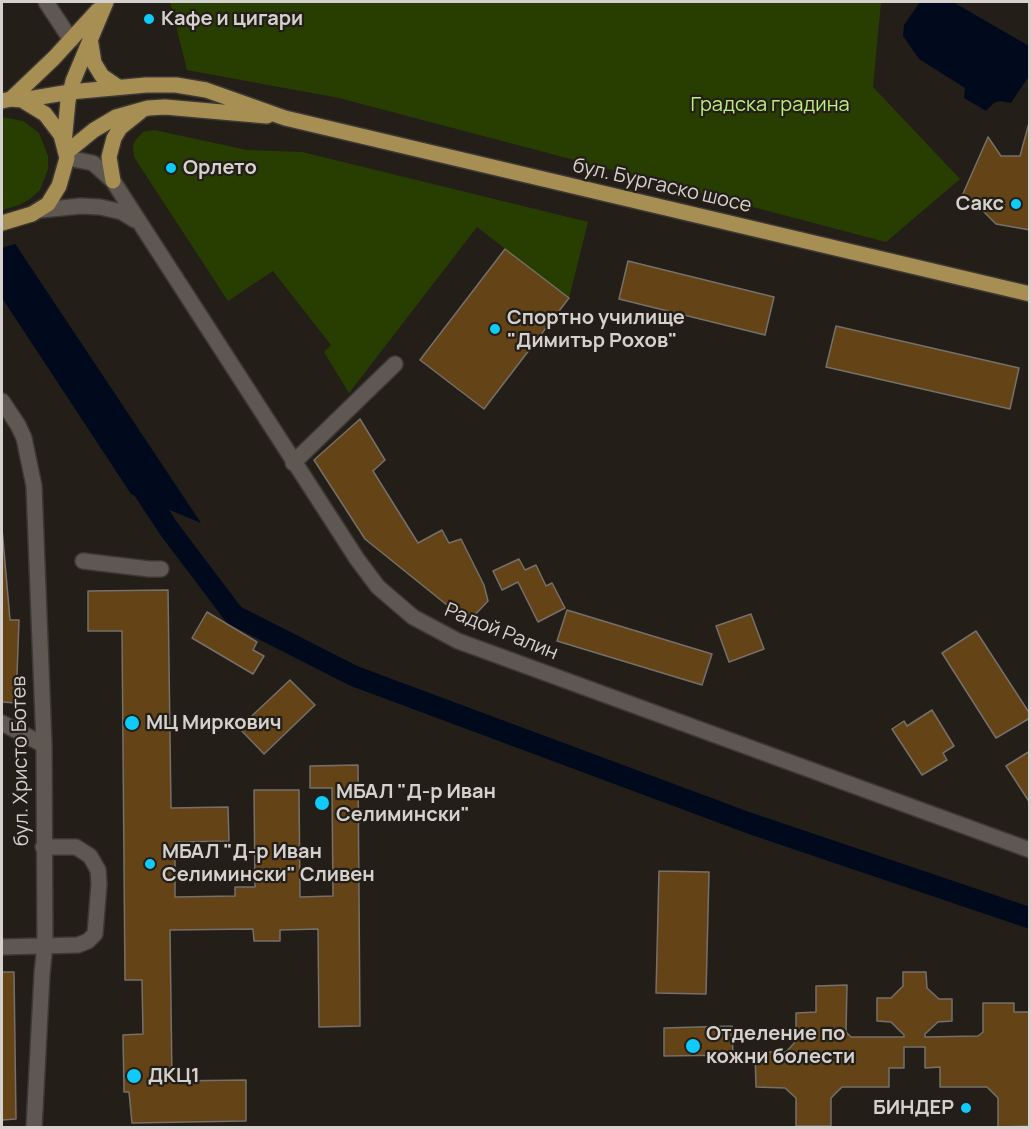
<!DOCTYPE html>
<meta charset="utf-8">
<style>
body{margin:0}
#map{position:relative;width:1031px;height:1129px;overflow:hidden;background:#241e19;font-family:Manrope,sans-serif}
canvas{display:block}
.frame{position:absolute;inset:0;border:3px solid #d5d1ce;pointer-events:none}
</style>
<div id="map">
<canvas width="1031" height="1129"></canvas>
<div class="frame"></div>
</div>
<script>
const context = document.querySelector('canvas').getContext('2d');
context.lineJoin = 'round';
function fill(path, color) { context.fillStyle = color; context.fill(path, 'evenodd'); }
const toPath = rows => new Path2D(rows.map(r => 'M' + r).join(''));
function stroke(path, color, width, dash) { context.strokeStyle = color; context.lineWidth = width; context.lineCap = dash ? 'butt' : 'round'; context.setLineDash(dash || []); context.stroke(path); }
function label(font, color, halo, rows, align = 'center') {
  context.font = font + ' Manrope,sans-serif'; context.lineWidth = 4.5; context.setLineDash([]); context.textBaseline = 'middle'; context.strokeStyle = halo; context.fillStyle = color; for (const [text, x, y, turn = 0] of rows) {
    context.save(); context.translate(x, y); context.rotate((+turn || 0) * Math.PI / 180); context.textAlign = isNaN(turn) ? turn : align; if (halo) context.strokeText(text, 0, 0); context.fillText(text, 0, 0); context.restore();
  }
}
const green = toPath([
 [170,2,881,2,873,87,960,179,886,242,339,98,187,70],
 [2,117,23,121,39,133,48,156,48,169,40,190,30,199,19,205,2,210],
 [154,130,247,150,302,152,588,222,569,298,477,227,349,393,324,352,331,345,273,271,228,301,134,157,133,146,135,141,143,132]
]);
const water = toPath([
 [920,2,953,2,1029,46,1029,76,1011,103,1000,101,994,103,986,111,964,98,965,88,919,59,903,36,904,25],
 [2,224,201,523,131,494,2,298]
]);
const pier = toPath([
 [2,221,4,222,18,243,2,248]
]);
const canal = toPath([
 [136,479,169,529,234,615,354,676,749,823,1030,918]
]);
const building = toPath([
 [1029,123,1030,123,1030,230,996,224,976,204,962,196,988,137,1001,156,1020,156,1029,123],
 [505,249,569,298,484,409,420,360,505,249],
 [628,261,774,297,765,335,619,299,628,261],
 [836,326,1019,368,1010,409,826,367,836,326],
 [360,419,385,460,373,471,418,543,442,530,449,543,461,539,484,585,488,601,468,622,365,539,314,460,360,419],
 [2,528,10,620,19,620,16,703,2,702,2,528],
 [519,559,525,570,536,565,546,586,552,583,565,608,538,622,518,582,502,590,493,571,519,559],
 [168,590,171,808,228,807,229,841,175,842,175,897,235,896,235,887,255,887,254,790,299,790,300,897,333,896,332,788,310,788,310,766,358,765,360,1026,319,1027,318,929,280,930,280,941,254,941,253,929,170,930,172,1081,246,1080,246,1121,132,1123,129,1092,124,1092,123,1035,143,1034,142,980,125,980,122,631,88,631,88,591,168,590],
 [567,610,712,654,702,685,557,641,567,610],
 [207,612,257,642,253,650,264,656,253,674,192,638,207,612],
 [751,614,764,649,729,662,716,626,751,614],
 [976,631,1030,714,1030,718,996,738,942,653,976,631],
 [290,680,315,705,264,754,239,728,290,680],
 [932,710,954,746,943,753,947,760,922,775,892,729,904,721,907,726,932,710],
 [1030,751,1030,803,1006,766,1030,751],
 [659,871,709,872,706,994,656,993,659,871],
 [2,972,14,972,16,1119,2,1120,2,972],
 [903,972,926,972,927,988,939,999,952,999,952,1021,938,1022,925,1034,925,1037,978,1036,983,1032,983,1003,1014,1003,1014,1012,1030,1012,1030,1126,998,1127,998,1098,987,1087,940,1087,940,1067,925,1068,925,1047,904,1047,904,1068,889,1068,889,1087,842,1087,831,1098,831,1126,796,1126,796,1098,785,1088,756,1087,755,1052,786,1052,796,1041,796,1013,816,1012,816,986,847,985,846,1032,851,1037,904,1037,904,1035,891,1022,877,1021,877,998,891,998,903,986,903,972],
 [732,1026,733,1055,664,1056,664,1028,732,1026]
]);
const minor = toPath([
 [46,2,71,40],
 [67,158,93,163,113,181,357,559,378,587,413,617,458,641,1030,850],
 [41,210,81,206,100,207,122,212,135,220],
 [2,401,18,425,24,438,34,486,44,745,45,945,42,974,34,1128],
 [293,463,395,364],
 [83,561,149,569,161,569],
 [2,723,44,745],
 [2,947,78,945,88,941,95,934,99,884,98,870,90,856,76,847,43,847]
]);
const major = toPath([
 [90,38,94,63,102,76,118,87],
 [11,99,54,58,98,10],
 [22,100,70,92,146,85,176,85,206,90,285,118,1030,294],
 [2,101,11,99,22,100,45,114,61,135,67,158,59,186,48,204,32,214,2,223],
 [64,143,68,101,73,81,106,2],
 [67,152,94,130,116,117,148,108,165,107,267,116],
 [113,181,109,157,114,138,120,128,140,112]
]);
const markers = [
 [149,19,6,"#10cafa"],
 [171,168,6,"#10cafa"],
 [1016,204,6,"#10cafa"],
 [495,329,6,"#10cafa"],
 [132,723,8,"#10cafa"],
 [322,803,8,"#10cafa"],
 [150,864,6,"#10cafa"],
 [693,1046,8,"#10cafa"],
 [134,1076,8,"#10cafa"],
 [966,1108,6,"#10cafa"]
];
const poiNames = [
 ["Кафе и цигари",161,19],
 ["Орлето",183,168],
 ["Сакс",1004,204,"right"],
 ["Спортно училище",507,318],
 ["\"Димитър Рохов\"",507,341],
 ["МЦ Миркович",146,723],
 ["МБАЛ \"Д-р Иван",336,792],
 ["Селимински\"",336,815],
 ["МБАЛ \"Д-р Иван",162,852],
 ["Селимински\" Сливен",162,875],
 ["Отделение по",706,1034],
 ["кожни болести",706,1057],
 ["ДКЦ1",148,1076],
 ["БИНДЕР",954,1108,"right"]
];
const parkNames = [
 ["Градска градина",770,105]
];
const streetNames = [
 ["бул. Бургаско шосе",662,186,13],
 ["Радой Ралин",501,632,22],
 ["бул. Христо Ботев",21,761,-91]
];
fill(green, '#283e00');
fill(water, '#000a1c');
fill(pier, '#241e19');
stroke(canal, '#000a1c', 21);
fill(building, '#644316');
stroke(building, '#76706a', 1.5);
stroke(minor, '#3d3835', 18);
stroke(major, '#3d3835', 18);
stroke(minor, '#5e5752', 15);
stroke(major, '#a78f53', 15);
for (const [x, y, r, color] of markers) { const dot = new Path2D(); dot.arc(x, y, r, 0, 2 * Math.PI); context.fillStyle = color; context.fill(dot); stroke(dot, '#241e19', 2); }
label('bold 20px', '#d5d1ce', '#241e19', poiNames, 'left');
label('20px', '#bcef7b', '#241e19', parkNames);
label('20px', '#d5d1ce', '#241e19', streetNames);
</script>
